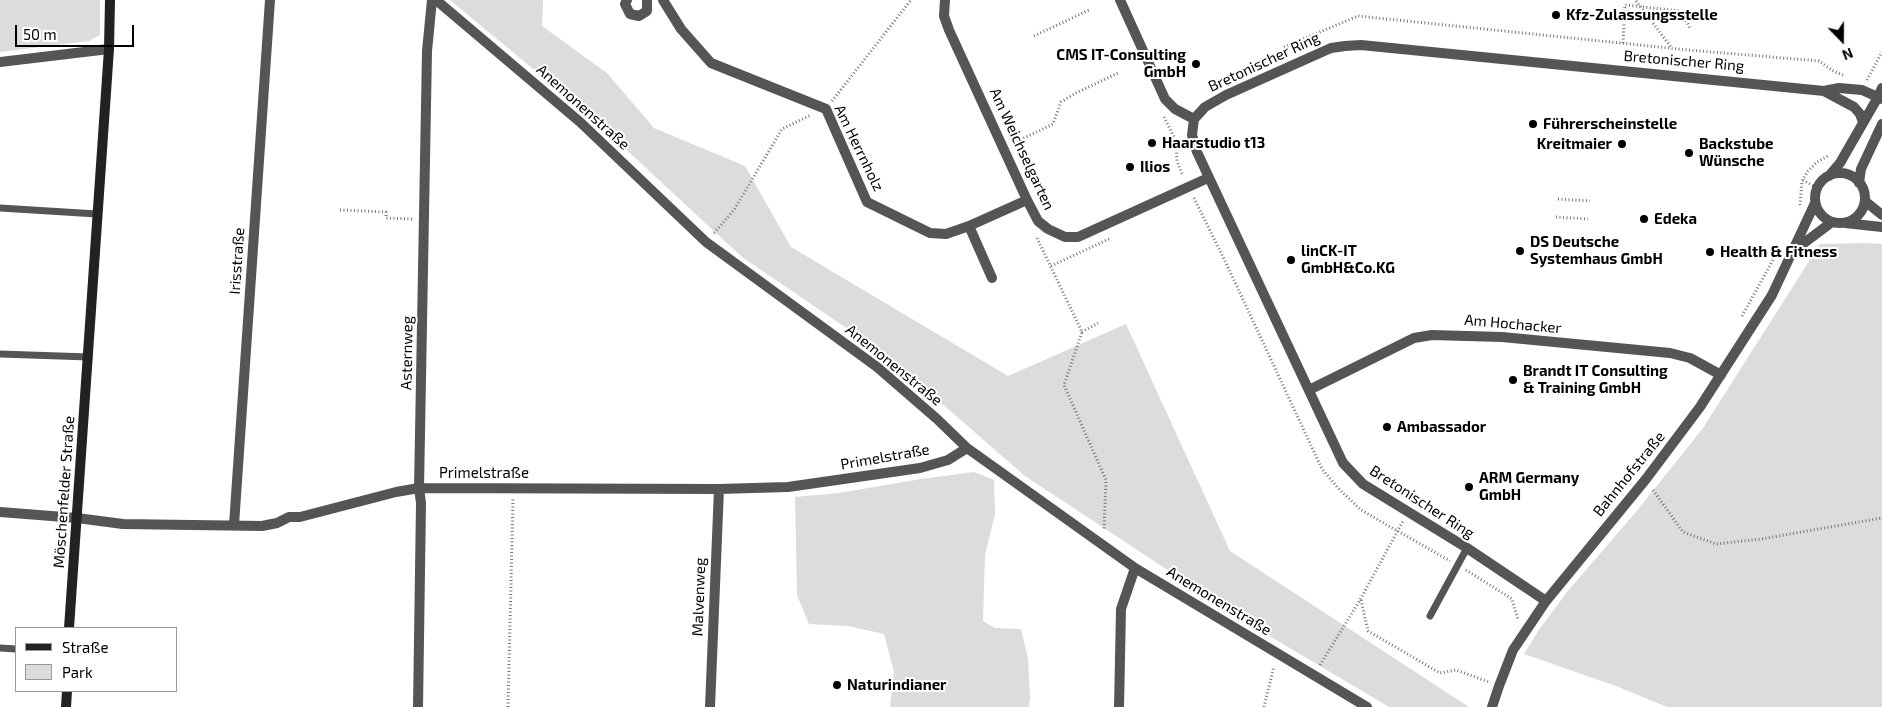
<!DOCTYPE html>
<meta charset="utf-8">
<style>
body{margin:0}
#map{position:relative;width:1882px;height:707px;overflow:hidden;background:#fff;font-family:"Exo 2",sans-serif}
canvas{display:block}
.legend{position:absolute;left:15px;top:627px;width:162px;height:65px;box-sizing:border-box;background:#fff;border:1px solid #999;margin:0;padding:6px 9px;list-style:none;font-size:15px;color:#000}
.legend li{display:flex;align-items:center;gap:10px;height:25px}
.legend b{width:25px;border:1px solid #999}
.north{position:absolute;left:1817px;top:15px;width:50px;height:50px;-webkit-text-stroke:4px #fff;paint-order:stroke;rotate:158deg;font-size:14px;font-weight:700;line-height:20px;text-align:center;color:#000}
.north::after{content:'';display:block;margin:auto;width:18px;height:22px;background:#000;clip-path:polygon(50% 0,100% 100%,50% 72%,0 100%)}
.scale{position:absolute;left:15px;top:25px;width:119px;height:22px;box-sizing:border-box;border:2px solid #000;border-top:0;padding-left:6px;font-size:15px;line-height:18px;white-space:nowrap;color:#000;-webkit-text-stroke:4px #fff;paint-order:stroke}
</style>
<div id="map">
<canvas width="1882" height="707"></canvas>
<ul class="legend">
<li><b style="height:6px;background:#222"></b>Straße</li>
<li><b style="height:14px;background:#dcdcdc"></b>Park</li>
</ul>
<div class="north">N</div>
<div class="scale">50 m</div>
</div>
<script>
const context = document.querySelector('canvas').getContext('2d');
context.lineJoin = 'round';
function fill(path, color) { context.fillStyle = color; context.fill(path, 'evenodd'); }
const toPath = rows => new Path2D(rows.map(r => 'M' + r).join(''));
function stroke(path, color, width, dash) { context.strokeStyle = color; context.lineWidth = width; context.lineCap = dash ? 'butt' : 'round'; context.setLineDash(dash || []); context.stroke(path); }
function label(font, color, halo, rows, align = 'center') {
  context.font = font + ' "Exo 2",sans-serif'; context.lineWidth = 4; context.setLineDash([]); context.textBaseline = 'middle'; context.strokeStyle = halo; context.fillStyle = color; for (const [text, x, y, turn = 0] of rows) {
    context.save(); context.translate(x, y); context.rotate((+turn || 0) * Math.PI / 180); context.textAlign = isNaN(turn) ? turn : align; if (halo) context.strokeText(text, 0, 0); context.fillText(text, 0, 0); context.restore();
  }
}
const green = toPath([
 [0,0,100,0,100,35,89,41,0,52],
 [450,0,543,0,542,26,607,73,654,128,745,166,791,247,1008,376,1126,324,1230,551,1469,707,1389,707,1251,625,1025,476,886,355,742,257,591,117],
 [1866,243,1882,244,1882,707,1667,707,1616,686,1524,654,1538,631,1567,592,1635,513,1703,428,1820,244],
 [974,472,994,480,995,514,985,555,983,621,995,628,1021,629,1028,659,1030,697,1029,707,890,707,894,672,884,634,848,626,809,624,797,595,795,497,839,493,921,479]
]);
const path = toPath([
 [1636,1,1671,47],
 [1034,36,1089,10],
 [1623,43,1625,5,1681,11,1690,28],
 [1284,47,1358,16,1688,50,1819,61,1835,72,1843,75],
 [1867,80,1882,52],
 [832,101,911,0],
 [1164,117,1176,141,1177,161,1183,176],
 [1014,143,1053,124,1061,102,1076,93,1118,73],
 [1803,180,1817,188],
 [1194,198,1226,263,1322,469,1338,488,1361,510,1450,561],
 [1558,199,1590,201],
 [1800,205,1802,181,1808,171,1817,162,1828,156],
 [340,210,386,212,386,218,413,219],
 [1556,217,1588,219],
 [714,233,734,210,782,129,811,115],
 [1037,238,1082,332,1064,385,1106,480,1104,530],
 [1051,266,1111,238],
 [1742,316,1773,260],
 [1082,332,1098,323],
 [1653,490,1683,532,1716,544,1761,539,1882,518],
 [1466,570,1512,599,1518,620],
 [1361,600,1368,631,1440,673,1456,670,1489,682],
 [1320,665,1360,600,1403,521],
 [508,707,513,499],
 [1264,707,1274,666]
]);
const lane = toPath([
 [0,208,97,214],
 [0,354,89,357],
 [1430,616,1467,548],
 [0,648,16,649]
]);
const street = toPath([
 [436,0,580,122,706,242,877,367,937,419,967,448,1135,568,1367,707],
 [627,0,625,4,630,14,639,16,647,11,647,1],
 [663,0,681,29,711,63,826,109,867,202,930,233,946,234,969,226,1027,200],
 [945,0,944,16,949,30,1027,200,1038,221,1048,229,1065,237,1078,237,1208,178],
 [1120,0,1165,99,1175,109,1194,119],
 [0,62,109,49],
 [1824,91,1854,107,1860,114,1863,122],
 '1815 198a25 25 0 1 1 50 0a25 25 0 1 1-50 0Z',
 [1829,176,1840,163,1878,97,1882,88],
 [1859,183,1861,169,1882,124],
 [1865,201,1882,215],
 [1845,223,1882,227],
 [969,226,992,278],
 [1796,253,1804,243,1832,222],
 [1309,390,1414,338,1432,335,1502,337,1670,353,1690,358,1721,375],
 [0,512,77,518,123,524,262,526,277,523,289,517,300,517,396,492,419,488,719,489,788,487,920,468,948,460,967,448],
 [234,525,270,0],
 [1546,601,1467,548,1363,484,1343,463,1197,152,1192,135,1194,119,1205,107,1226,95,1331,48,1345,46,1361,45,1824,91,1839,88,1862,90,1882,99],
 [418,707,421,503,419,488,427,51,432,0],
 [710,707,719,489],
 [1119,707,1121,609,1135,568],
 [1492,707,1499,686,1513,650,1546,601,1646,479,1700,407,1772,295,1815,203]
]);
const secondary = toPath([
 [69,628,109,49,110,0],
 [66,707,67,691]
]);
const markers = [
 [1556,15,5,"#000"],
 [1196,64,5,"#000"],
 [1533,124,5,"#000"],
 [1152,143,5,"#000"],
 [1622,144,5,"#000"],
 [1689,153,5,"#000"],
 [1130,167,5,"#000"],
 [1644,219,5,"#000"],
 [1520,251,5,"#000"],
 [1710,252,5,"#000"],
 [1291,260,5,"#000"],
 [1513,380,5,"#000"],
 [1387,427,5,"#000"],
 [1469,487,5,"#000"],
 [837,685,5,"#000"]
];
const poiNames = [
 ["Kfz-Zulassungsstelle",1566,15],
 ["CMS IT-Consulting",1186,55,"right"],
 ["GmbH",1186,72,"right"],
 ["Führerscheinstelle",1543,124],
 ["Haarstudio t13",1162,143],
 ["Kreitmaier",1612,144,"right"],
 ["Backstube",1699,144],
 ["Wünsche",1699,161],
 ["Ilios",1140,167],
 ["Edeka",1654,219],
 ["DS Deutsche",1530,242],
 ["Systemhaus GmbH",1530,259],
 ["linCK-IT",1301,251],
 ["GmbH&Co.KG",1301,268],
 ["Health & Fitness",1720,252],
 ["Brandt IT Consulting",1523,371],
 ["& Training GmbH",1523,388],
 ["Ambassador",1397,427],
 ["ARM Germany",1479,478],
 ["GmbH",1479,495],
 ["Naturindianer",847,685]
];
const streetNames = [
 ["Bretonischer Ring",1684,61,5],
 ["Bretonischer Ring",1264,62,-25],
 ["Anemonenstraße",583,107,42],
 ["Am Herrnholz",859,148,64],
 ["Am Weichselgarten",1022,149,65],
 ["Irisstraße",237,261,-86],
 ["Am Hochacker",1513,324,5],
 ["Asternweg",407,353,-89],
 ["Anemonenstraße",894,365,39],
 ["Primelstraße",885,457,-10],
 ["Primelstraße",484,473],
 ["Bahnhofstraße",1629,474,-51],
 ["Möschenfelder Straße",64,492,-86],
 ["Bretonischer Ring",1422,502,33],
 ["Malvenweg",699,597,-88],
 ["Anemonenstraße",1219,601,31]
];
fill(green, '#dcdcdc');
stroke(path, '#777', 3, [1, 2.5]);
stroke(lane, '#555', 7);
stroke(street, '#555', 10);
stroke(secondary, '#222', 10);
for (const [x, y, r, color] of markers) { const dot = new Path2D(); dot.arc(x, y, r, 0, 2 * Math.PI); context.fillStyle = color; context.fill(dot); stroke(dot, '#fff', 2); }
label('bold 15px', '#000', '#fff', poiNames, 'left');
label('15px', '#000', '#fff', streetNames);
</script>
